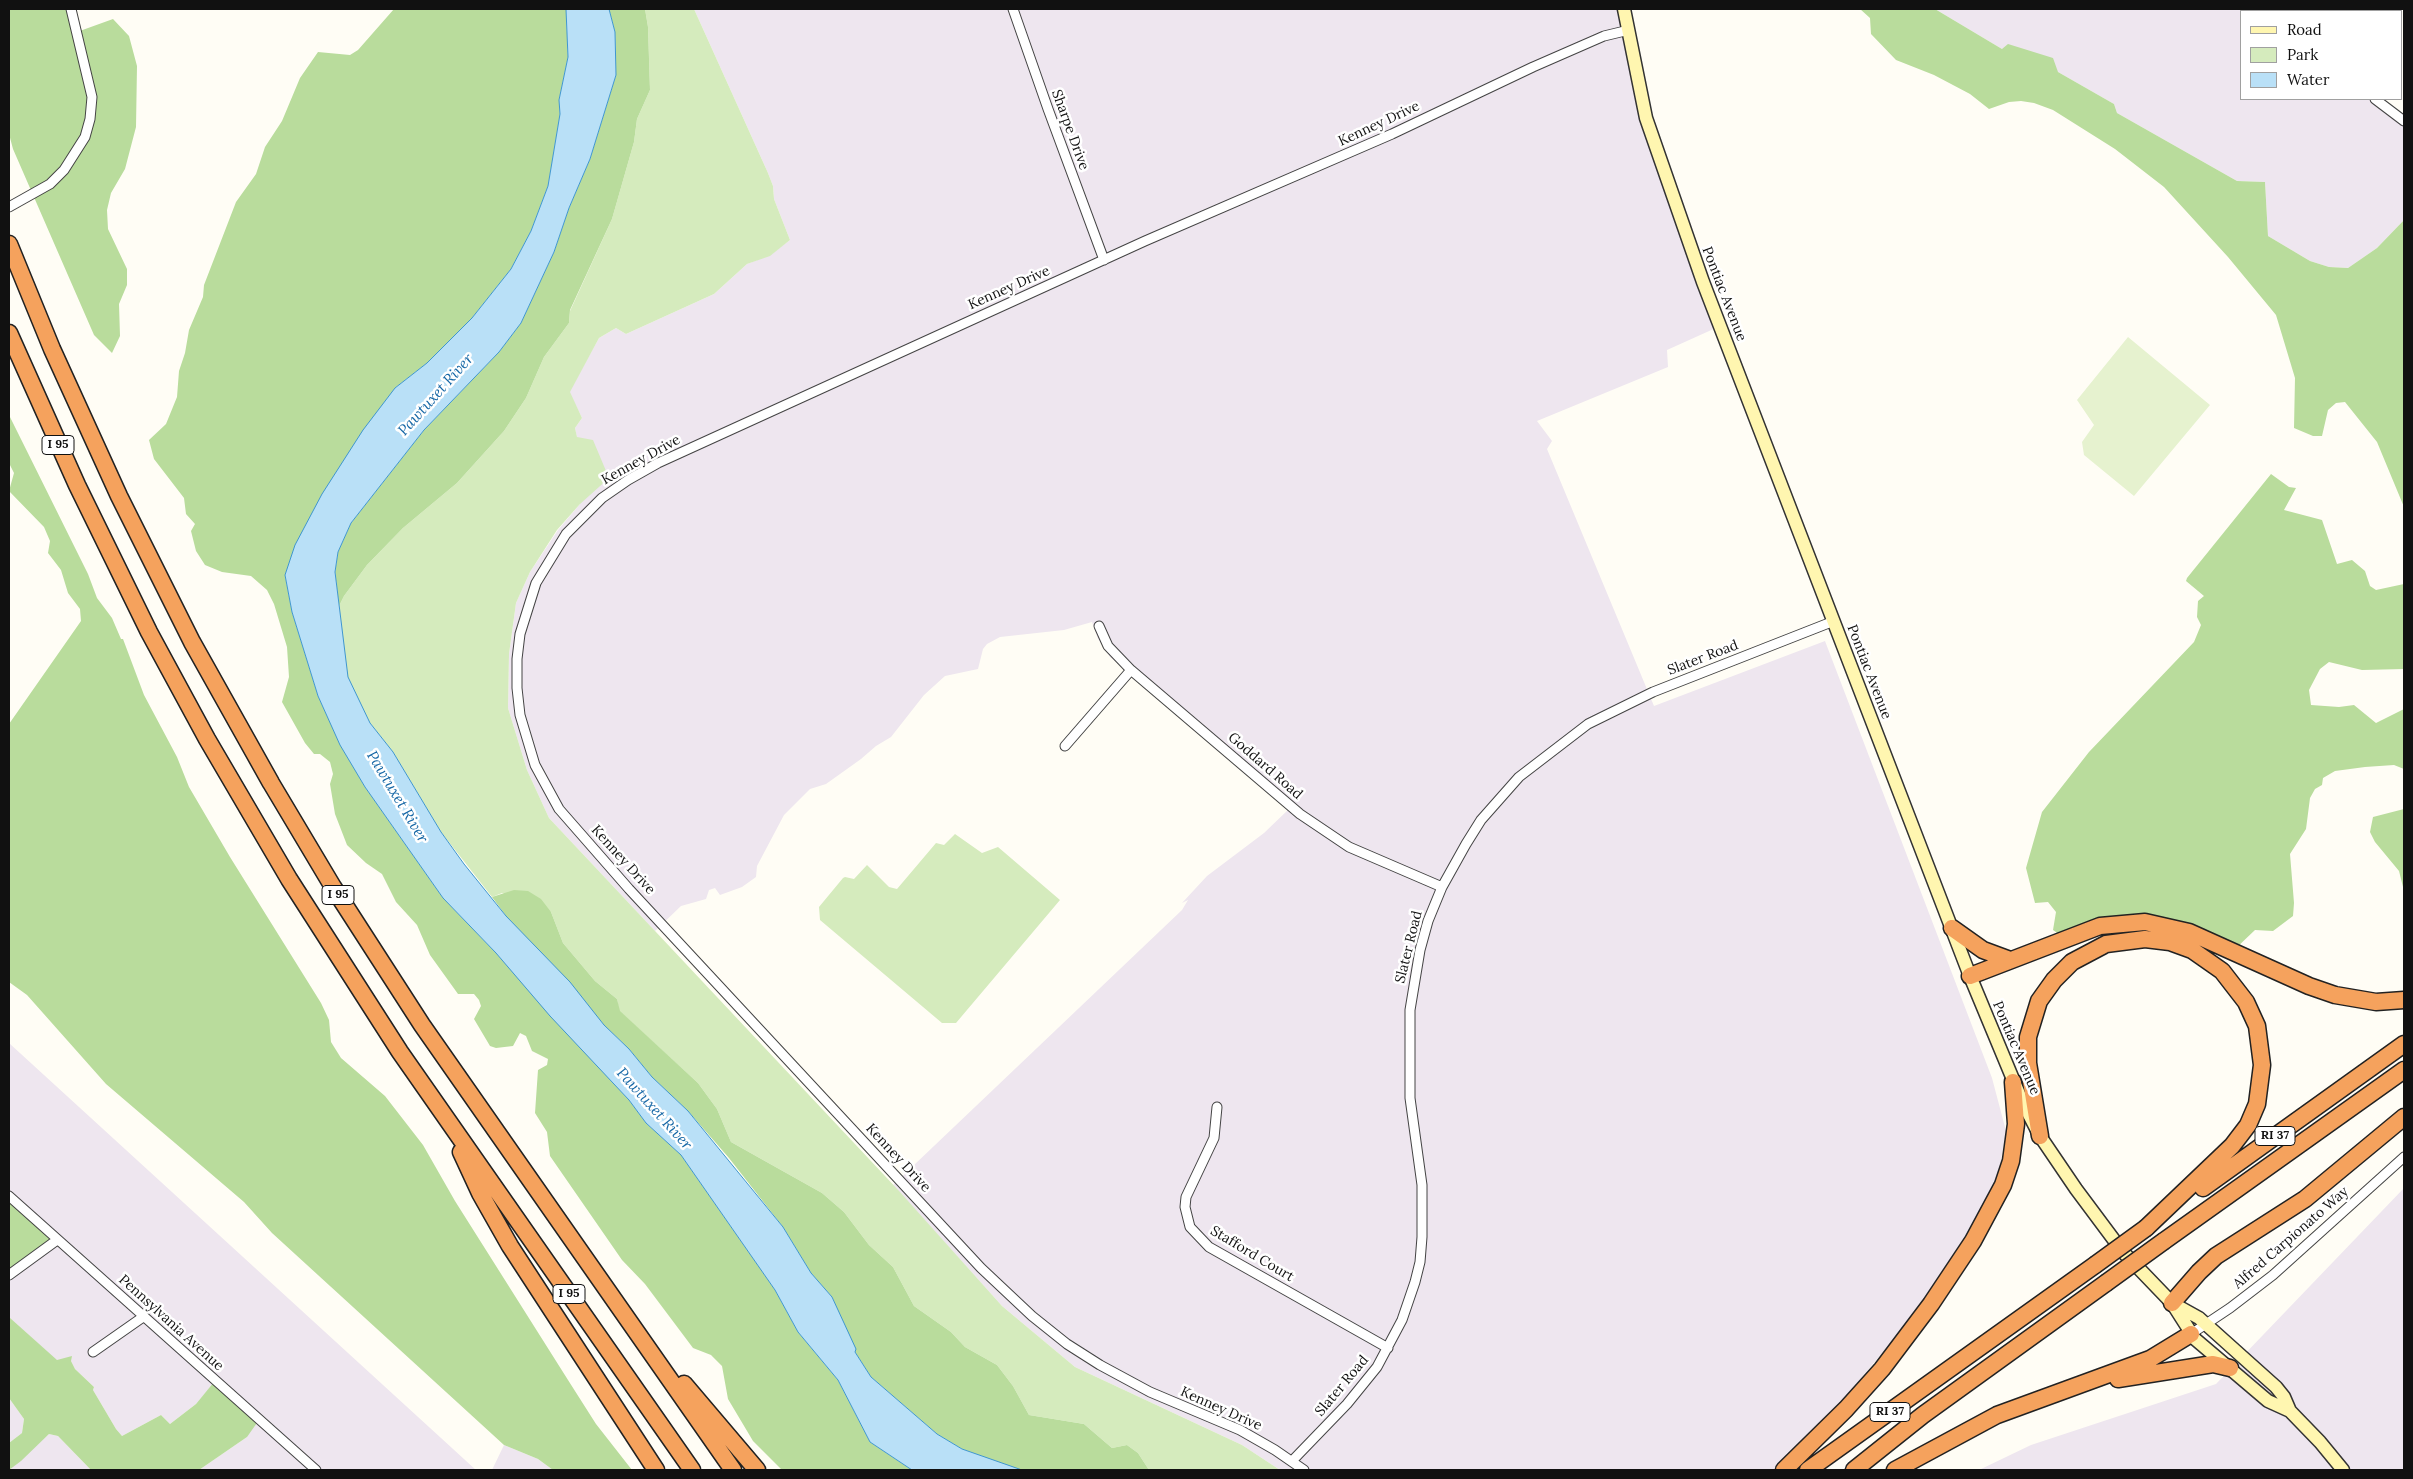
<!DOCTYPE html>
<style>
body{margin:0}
#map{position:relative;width:2413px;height:1479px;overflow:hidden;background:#fffdf5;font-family:Lora,serif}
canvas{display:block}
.frame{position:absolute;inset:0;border:10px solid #111;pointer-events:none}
.legend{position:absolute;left:2240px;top:10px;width:162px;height:90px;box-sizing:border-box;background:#fff;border:1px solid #a0a0a0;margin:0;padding:6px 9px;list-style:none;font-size:15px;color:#111}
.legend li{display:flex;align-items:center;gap:10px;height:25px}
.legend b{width:25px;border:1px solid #a0a0a0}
</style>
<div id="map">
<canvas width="2413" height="1479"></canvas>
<div class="frame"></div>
<ul class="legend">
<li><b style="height:6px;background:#fff6b0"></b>Road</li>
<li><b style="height:14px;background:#d5ebbd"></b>Park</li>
<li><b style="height:14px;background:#b9e0f7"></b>Water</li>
</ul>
</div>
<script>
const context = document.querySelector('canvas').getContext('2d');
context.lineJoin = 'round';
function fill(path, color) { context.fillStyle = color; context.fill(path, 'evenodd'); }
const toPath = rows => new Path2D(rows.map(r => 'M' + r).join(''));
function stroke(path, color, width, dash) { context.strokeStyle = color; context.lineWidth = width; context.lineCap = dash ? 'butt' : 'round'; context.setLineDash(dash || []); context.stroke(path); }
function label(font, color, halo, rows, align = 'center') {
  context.font = font + ' Lora,serif'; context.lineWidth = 5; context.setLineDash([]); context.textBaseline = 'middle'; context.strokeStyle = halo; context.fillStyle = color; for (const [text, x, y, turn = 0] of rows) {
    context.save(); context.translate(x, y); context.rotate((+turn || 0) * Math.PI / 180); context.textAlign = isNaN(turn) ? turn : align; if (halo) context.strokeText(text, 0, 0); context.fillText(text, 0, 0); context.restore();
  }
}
const industrial = toPath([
 [694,9,1626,9,1633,74,1718,327,1667,350,1668,367,1537,421,1552,441,1547,449,1654,706,1825,641,1992,1078,2006,1131,1999,1172,1988,1197,1959,1249,1910,1320,1835,1409,1774,1470,1280,1470,1242,1445,1075,1367,1002,1306,893,1185,1182,910,1188,900,1182,903,1207,876,1264,833,1290,808,1110,657,1098,639,1092,622,1064,630,1000,637,987,644,983,649,978,669,945,676,924,695,891,737,876,746,861,759,826,784,810,789,784,815,757,866,756,877,742,887,720,895,715,888,709,890,706,899,681,906,655,931,549,818,527,770,508,708,509,654,516,603,530,572,558,530,580,504,581,439,577,438,575,428,582,418,569,392,599,338,616,328,626,334,714,294,747,264,770,255,790,240,774,199,773,186,768,173],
 [1935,9,2262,9,2265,11,2242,11,2242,99,2378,99,2404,119,2404,220,2377,248,2348,268,2329,267,2310,261,2268,236,2265,182,2237,181,2117,113,2114,104,2058,72,2002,49],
 [9,1043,476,1470,199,1470,247,1437,214,1383,196,1404,170,1424,161,1415,122,1436,116,1429,93,1390,94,1387,75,1369,71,1361,57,1361,9,1317],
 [2404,1188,2404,1470,1979,1470,2031,1445,2216,1384],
 [9,1398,24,1419,22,1433,9,1443],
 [49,1434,58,1436,91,1470,9,1470],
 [504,1445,538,1459,553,1470,492,1470]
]);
const green = toPath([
 [645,9,694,9,768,173,773,186,774,199,790,240,770,256,747,264,714,294,626,334,616,328,599,338,570,392,582,418,575,428,577,437,593,440,609,478,580,504,557,530,530,572,516,603,509,654,508,708,527,770,549,818,900,1192,1002,1306,1075,1367,1242,1445,1280,1470,1149,1470,1138,1453,1127,1445,1112,1448,1084,1424,1029,1415,1013,1386,997,1365,965,1347,951,1332,914,1306,893,1267,869,1245,844,1212,822,1193,731,1142,717,1109,698,1083,619,1011,617,999,595,981,563,943,551,912,502,893,492,897,441,832,393,752,370,723,347,677,339,606,344,596,367,565,403,528,457,483,504,431,526,398,544,357,569,323,570,311,612,219,634,142,637,119,650,90,648,27],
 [2264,9,2363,9,2358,11,2265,11],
 [955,834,982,853,998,847,1060,900,956,1023,942,1023,820,920,819,907,843,878,845,877,854,879,867,865,889,887,897,889,936,843,944,845]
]);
const forest = toPath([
 [9,9,70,9,77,32,113,19,129,36,137,66,136,127,125,169,111,193,107,210,108,229,127,269,127,285,119,304,120,336,112,353,94,335,13,149,9,134],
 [394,9,566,9,568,57,559,100,560,114,548,186,531,231,511,269,472,318,427,363,395,388,285,575,292,612,318,696,340,744,365,787,443,898,496,953,629,1100,646,1123,681,1155,775,1290,798,1332,838,1380,870,1442,912,1470,782,1470,753,1441,728,1399,722,1366,711,1355,693,1348,645,1284,622,1260,550,1156,547,1132,535,1113,538,1070,547,1065,548,1059,532,1051,526,1036,520,1033,513,1046,496,1048,490,1046,474,1019,481,1006,479,1000,474,994,458,994,430,955,417,925,396,902,382,874,366,863,347,845,335,814,330,784,333,774,330,762,320,754,314,754,305,743,282,702,289,677,287,647,274,604,267,590,251,576,222,572,205,565,196,551,191,531,195,524,186,514,184,498,154,459,149,440,166,424,177,397,179,371,185,353,189,330,203,297,204,285,236,202,256,174,265,147,282,121,300,78,318,52,350,55,358,50],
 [609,9,645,9,648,27,650,90,637,119,634,142,612,219,570,310,569,323,544,357,526,398,504,431,457,483,403,528,367,565,344,596,339,606,335,572,338,552,351,523,424,430,499,352,521,323,554,252,569,208,590,159,616,75,615,32],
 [1860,9,1935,9,2002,49,2008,44,2053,58,2058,72,2114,104,2117,113,2237,181,2265,182,2268,236,2310,261,2329,267,2348,268,2377,248,2404,220,2404,507,2377,442,2345,402,2336,403,2328,410,2322,436,2313,436,2294,428,2295,378,2276,315,2228,257,2164,187,2115,149,2053,110,2034,103,2021,101,2009,102,1989,109,1970,94,1934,75,1896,60,1871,34,1870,18],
 [9,415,88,574,97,598,112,618,121,639,123,639,144,695,177,757,189,787,230,857,321,1003,329,1020,331,1042,341,1058,385,1096,423,1145,455,1201,568,1380,596,1424,632,1470,553,1470,538,1459,504,1445,272,1233,244,1202,106,1084,27,995,9,982,9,724,81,621,80,609,68,593,61,570,48,553,50,541,44,527,9,491,14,473,9,463],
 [2271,474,2289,487,2296,488,2284,510,2322,520,2337,564,2352,560,2365,571,2370,586,2376,590,2404,584,2404,669,2362,670,2329,662,2320,669,2309,690,2311,705,2339,707,2354,705,2376,723,2404,709,2404,769,2394,765,2365,767,2335,771,2323,778,2322,785,2315,789,2310,798,2306,829,2290,854,2294,903,2293,916,2273,931,2255,930,2234,950,2164,924,2063,937,2053,930,2056,912,2048,902,2035,903,2026,868,2042,812,2089,752,2194,642,2201,625,2197,617,2198,601,2204,596,2186,581,2187,578],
 [2404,809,2404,891,2399,871,2375,842,2370,832,2373,817],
 [514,890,528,891,541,899,551,912,563,943,595,981,617,999,620,1011,698,1083,717,1109,731,1142,822,1193,844,1212,869,1245,893,1267,914,1306,951,1332,965,1347,997,1365,1013,1386,1029,1415,1084,1424,1112,1448,1127,1445,1138,1453,1149,1470,1022,1470,1001,1464,962,1449,937,1434,871,1377,855,1352,832,1297,811,1273,783,1227,729,1158,688,1111,652,1077,629,1049,604,1025,506,916,492,897],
 [9,1198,55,1239,9,1276],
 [9,1317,57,1360,72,1356,71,1361,75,1369,94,1387,93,1390,116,1429,122,1436,161,1415,170,1424,196,1404,214,1382,259,1420,247,1437,199,1470,91,1470,58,1436,49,1434,21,1461,9,1470,9,1443,22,1433,24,1419,9,1398]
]);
const pitch = toPath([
 [2128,337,2210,405,2134,496,2084,455,2082,442,2094,425,2077,400]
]);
const water = toPath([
 [566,9,609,9,615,32,616,75,590,159,569,208,554,252,521,323,499,352,424,430,351,523,338,552,335,572,348,677,370,723,393,752,441,832,464,864,506,916,570,982,604,1025,629,1049,652,1077,688,1111,783,1227,811,1273,832,1297,856,1349,855,1352,871,1377,937,1434,962,1449,1022,1470,912,1470,870,1442,838,1380,798,1332,775,1290,681,1155,646,1123,629,1100,550,1016,496,953,443,898,365,787,340,745,318,696,292,612,285,575,295,545,322,494,363,430,395,388,427,363,472,318,511,269,531,231,548,186,560,114,559,100,568,57,566,9]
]);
const street = toPath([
 [1013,9,1048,109,1104,260],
 [2261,9,2264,11],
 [2375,99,2404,121],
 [9,207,50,184,64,170,85,137,90,119,92,97,71,9],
 [1099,626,1108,646,1131,670,1300,814,1349,847,1442,887],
 [1065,746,1131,670],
 [1217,1107,1214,1138,1186,1197,1185,1207,1190,1227,1209,1247,1388,1348],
 [9,1196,316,1470],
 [9,1275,57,1240],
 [2191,1334,2230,1308,2273,1275,2404,1157],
 [93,1352,143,1317],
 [1292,1461,1347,1404,1377,1367,1402,1320,1415,1282,1420,1262,1422,1237,1422,1185,1410,1098,1410,1010,1420,950,1428,921,1442,887,1466,844,1481,820,1519,777,1588,724,1653,692,1834,621],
 [1304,1470,1275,1450,1240,1430,1150,1392,1100,1365,1067,1344,1032,1316,981,1268,629,889,559,809,535,765,520,715,517,688,517,659,520,634,536,583,566,534,602,498,628,480,658,463,1145,241,1392,134,1533,67,1604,36,1629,30]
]);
const secondary = toPath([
 [1624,9,1646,118,1703,282,1970,976,2022,1101,2040,1136,2076,1189,2123,1252,2172,1303,2195,1339,2268,1401,2290,1411],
 [2172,1303,2199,1318,2276,1387,2284,1397,2290,1411,2320,1442,2343,1470]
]);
const highway = toPath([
 [9,244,52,349,119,496,192,642,271,783,333,887,422,1025,733,1470],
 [9,333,77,485,149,632,207,739,289,879,400,1052,692,1470],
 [1952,928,1983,950,2010,960],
 [1970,976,2100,926,2145,922,2189,932,2309,986,2335,995,2376,1002,2404,1000],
 [2040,1136,2028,1063,2028,1037,2039,1001,2054,980,2072,962,2106,944,2145,939,2170,942,2192,950,2222,971,2246,1002,2257,1026,2262,1065,2257,1104,2248,1125,2232,1146,2146,1228],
 [461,1152,480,1193,510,1246,656,1470],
 [2203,1188,2404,1044],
 [2164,1241,2404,1070],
 [2172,1303,2199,1272,2216,1256,2305,1199,2404,1117],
 [2118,1379,2213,1364,2230,1368],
 [684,1384,757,1470],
 [1784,1470,1846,1409,1882,1369,1931,1304,1973,1241,2003,1185,2011,1161,2016,1124,2013,1082],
 [1808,1470,2095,1265],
 [1854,1470,1923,1415,2106,1283],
 [1895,1470,1997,1415,2150,1359,2191,1334]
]);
const highwayBridge = toPath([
 [2095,1265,2146,1228],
 [2106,1283,2164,1241]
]);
const shields = [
 [58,445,32],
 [338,895,32],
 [2275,1136,40],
 [569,1294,32],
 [1890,1412,40]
];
const shieldNames = [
 ["I 95",58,445],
 ["I 95",338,895],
 ["RI 37",2275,1136],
 ["I 95",569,1294],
 ["RI 37",1890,1412]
];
const streetNames = [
 ["Kenney Drive",1379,124,-25],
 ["Sharpe Drive",1070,130,70],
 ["Kenney Drive",1009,288,-24],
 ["Pontiac Avenue",1724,294,69],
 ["Kenney Drive",641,460,-29],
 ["Slater Road",1703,658,-21],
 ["Pontiac Avenue",1869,672,69],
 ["Goddard Road",1265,766,41],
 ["Kenney Drive",623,860,48],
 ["Slater Road",1409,947,-76],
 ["Pontiac Avenue",2016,1048,67],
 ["Kenney Drive",898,1158,47],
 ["Alfred Carpionato Way",2291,1238,-41],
 ["Stafford Court",1252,1254,31],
 ["Pennsylvania Avenue",171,1323,42],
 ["Slater Road",1342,1386,-50],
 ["Kenney Drive",1221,1409,24]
];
const waterNames = [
 ["Pawtuxet River",436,395,-48],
 ["Pawtuxet River",397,797,59],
 ["Pawtuxet River",654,1109,48]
];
fill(industrial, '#eee6ef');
fill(green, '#d5ebbd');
fill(forest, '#b9dc9c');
fill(pitch, '#e6f2cf');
fill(water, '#b9e0f7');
stroke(water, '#3f96cf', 1);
stroke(street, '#444', 11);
stroke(secondary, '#333', 15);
stroke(highway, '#222', 19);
stroke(street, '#fff', 9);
stroke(secondary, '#fff6b0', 12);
stroke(highway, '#f5a25d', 16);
stroke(highwayBridge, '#222', 19, []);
stroke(highwayBridge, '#f5a25d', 16);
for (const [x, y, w] of shields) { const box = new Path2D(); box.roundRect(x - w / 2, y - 9.5, w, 19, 4); context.fillStyle = '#fff'; context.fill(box); stroke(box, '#111', 1); }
label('bold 12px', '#111', null, shieldNames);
label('14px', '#111', '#fff', streetNames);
label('italic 15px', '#1768a6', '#fff', waterNames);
</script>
